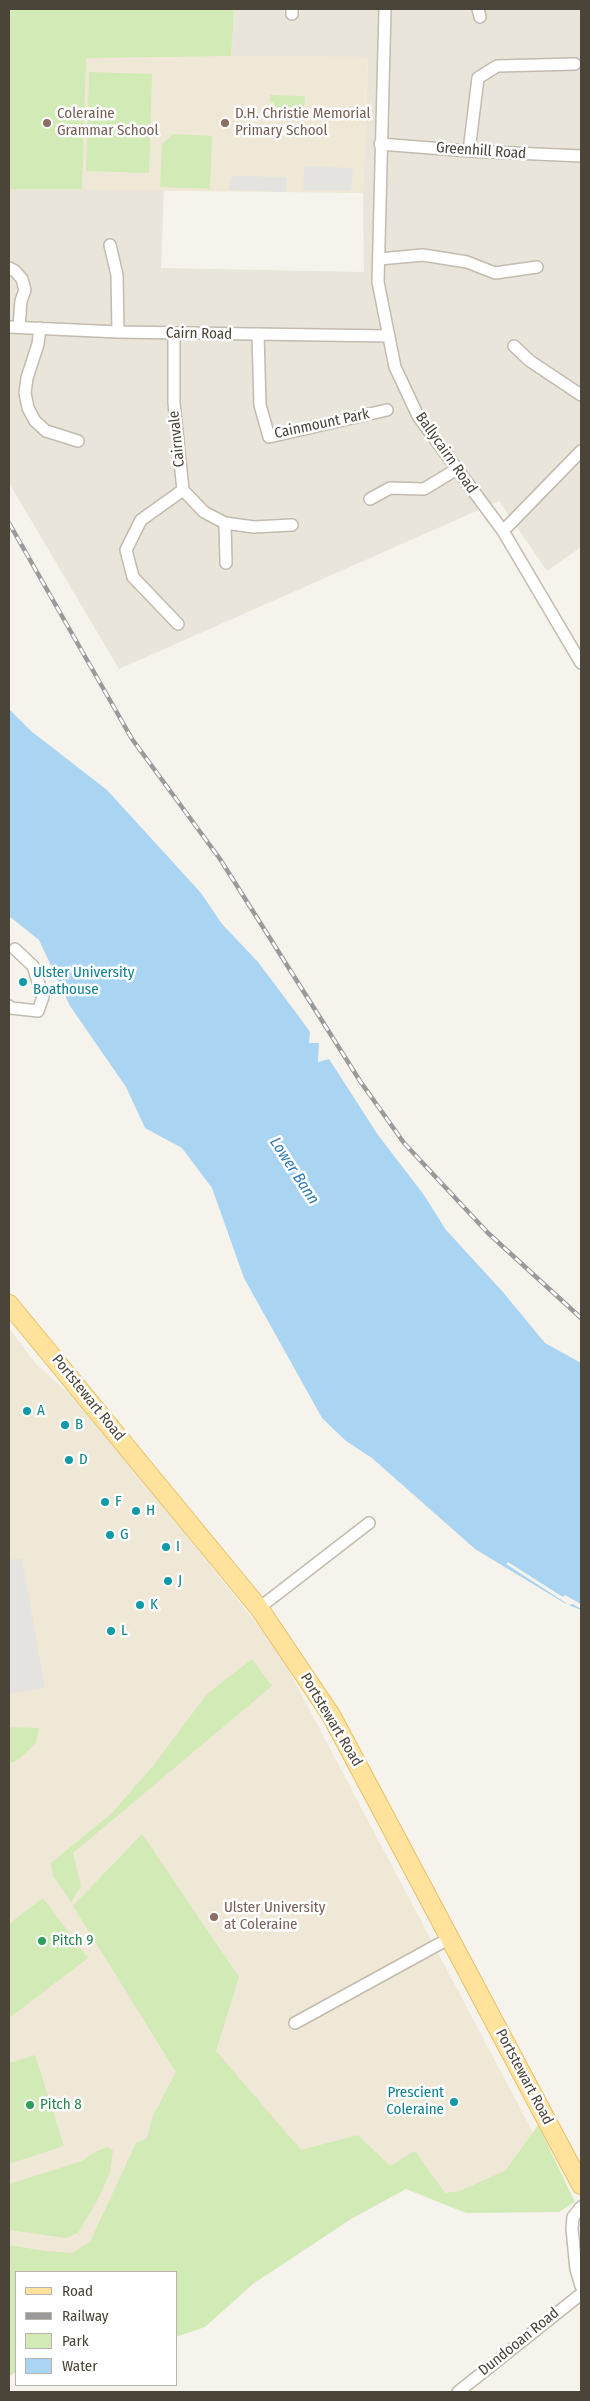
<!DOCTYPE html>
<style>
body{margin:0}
#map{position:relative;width:590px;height:2401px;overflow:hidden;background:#f6f3ec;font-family:"Fira Sans Condensed",sans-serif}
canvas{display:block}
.frame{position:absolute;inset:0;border:10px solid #4b4439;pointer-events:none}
.legend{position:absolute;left:15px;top:2271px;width:162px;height:115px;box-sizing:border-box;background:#fff;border:1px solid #b7b4b0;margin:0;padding:6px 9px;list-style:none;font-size:15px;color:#4b4439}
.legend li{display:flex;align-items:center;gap:10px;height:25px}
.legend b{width:25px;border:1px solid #b7b4b0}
</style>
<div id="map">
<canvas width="590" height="2401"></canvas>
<div class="frame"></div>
<ul class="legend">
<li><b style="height:6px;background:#ffe39c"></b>Road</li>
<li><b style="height:6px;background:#9a9a9a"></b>Railway</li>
<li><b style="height:14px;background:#d2eab5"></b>Park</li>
<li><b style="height:14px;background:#a9d4f2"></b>Water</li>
</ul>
</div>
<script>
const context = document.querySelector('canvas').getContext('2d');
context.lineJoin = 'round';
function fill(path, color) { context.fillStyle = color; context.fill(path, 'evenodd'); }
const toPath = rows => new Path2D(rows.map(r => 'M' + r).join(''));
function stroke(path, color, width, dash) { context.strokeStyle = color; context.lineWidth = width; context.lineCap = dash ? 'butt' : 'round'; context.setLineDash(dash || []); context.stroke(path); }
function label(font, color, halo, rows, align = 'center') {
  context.font = font + ' "Fira Sans Condensed",sans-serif'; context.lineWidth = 5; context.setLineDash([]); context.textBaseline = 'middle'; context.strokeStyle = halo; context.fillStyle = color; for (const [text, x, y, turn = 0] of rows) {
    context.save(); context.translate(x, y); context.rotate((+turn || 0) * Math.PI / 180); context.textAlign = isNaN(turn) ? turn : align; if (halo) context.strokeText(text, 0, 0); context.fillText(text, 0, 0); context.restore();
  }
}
const residential = toPath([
 [234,9,581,9,581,547,547,571,499,501,119,669,9,483,9,189,164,189,161,268,364,272,363,193,368,58,231,56]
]);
const education = toPath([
 [9,9,234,9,232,56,368,57,363,193,9,189],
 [9,1328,36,1364,81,1404,268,1638,290,1673,548,2161,452,2199,408,2173,176,2272,16,2272,9,2367]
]);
const green = toPath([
 [9,9,234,9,231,56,86,58,82,189,9,189],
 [89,72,152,74,149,173,86,171],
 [270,95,305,96,304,113,274,112,274,102,270,101],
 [173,134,212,136,210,189,160,187,162,144],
 [252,1659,272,1686,73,1853,81,1886,71,1902,53,1876,51,1863,112,1813,153,1766,207,1694],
 [9,1727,39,1728,36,1743,19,1759,9,1764],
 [142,1834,239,1977,216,2051,301,2150,358,2135,390,2166,415,2151,445,2193,460,2191,506,2170,538,2125,575,2202,559,2212,466,2213,406,2189,351,2219,253,2284,205,2327,176,2337,176,2272,16,2272,16,2372,9,2376,9,2245,45,2251,72,2253,90,2242,136,2143,147,2138,153,2116,176,2072,73,1906],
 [43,1898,88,1958,9,2018,9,1924],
 [35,2055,64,2146,9,2164,9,2063],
 [107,2147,113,2150,110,2172,99,2197,78,2233,66,2238,9,2230,9,2184,82,2161,95,2152]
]);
const parking = toPath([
 [304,166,353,168,351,190,303,190],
 [232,176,287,177,286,192,228,190],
 [22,1558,45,1688,9,1694,9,1560]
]);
const water = toPath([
 [9,709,31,731,107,790,201,893,222,924,258,962,297,1014,310,1032,309,1043,319,1043,318,1062,329,1059,378,1135,424,1195,446,1230,502,1291,545,1343,581,1363,581,1610,566,1604,475,1549,372,1458,346,1441,322,1418,244,1278,212,1188,182,1148,145,1128,126,1087,70,1006,39,940,9,916]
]);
const pier = toPath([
 [508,1562,563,1597,565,1595,581,1604,581,1609,573,1604,564,1606,566,1603,506,1564]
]);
const minor = toPath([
 [385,9,378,282,395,367,418,416,503,531,581,663],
 [478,9,480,17],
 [292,14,292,9],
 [380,144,469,151,581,156],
 [469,151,478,78,497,66,575,64],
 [110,245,117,275,118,332],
 [379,259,423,255,467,262,495,273,537,267],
 [9,268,15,271,22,279,25,290,21,301,19,327],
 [9,327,118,332,389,336],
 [40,328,38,344,27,378,25,393,28,408,35,421,46,431,78,441],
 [174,333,174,403,183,490,204,512,225,523,254,527,292,525],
 [258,334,260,405,269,437,387,410],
 [514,346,530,361,581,395],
 [370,499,390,488,424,489,457,469],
 [225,523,226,563],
 [503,531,581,451],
 [178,624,133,577,126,550,141,520,183,490],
 [9,1006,11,1008,38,1011,43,997,33,966,15,949],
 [259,1608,369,1523],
 [295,2023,450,1938],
 [581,2207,573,2217,572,2229,576,2269,581,2286],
 [458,2392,581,2294]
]);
const primary = toPath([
 [9,1304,259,1608,331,1715,581,2185]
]);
const rail = toPath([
 [9,523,132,739,220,859,360,1081,404,1143,488,1233,581,1318]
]);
const markers = [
 [47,123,5,"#8d6e63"],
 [225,123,5,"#8d6e63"],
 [23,982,5,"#0f9aa8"],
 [27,1411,5,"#0f9aa8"],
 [65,1425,5,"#0f9aa8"],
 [69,1460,5,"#0f9aa8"],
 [105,1502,5,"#0f9aa8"],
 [136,1511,5,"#0f9aa8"],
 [110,1535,5,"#0f9aa8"],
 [166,1547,5,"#0f9aa8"],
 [168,1581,5,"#0f9aa8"],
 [140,1605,5,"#0f9aa8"],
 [111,1631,5,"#0f9aa8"],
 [214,1917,5,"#8d6e63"],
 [42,1941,5,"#2e9e5b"],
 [454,2102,5,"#0f9aa8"],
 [30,2105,5,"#2e9e5b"]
];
const educationNames = [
 ["Coleraine",57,114],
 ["Grammar School",57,131],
 ["D.H. Christie Memorial",235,114],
 ["Primary School",235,131],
 ["Ulster University",224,1908],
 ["at Coleraine",224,1925]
];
const streetNames = [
 ["Greenhill Road",481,151,4],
 ["Cairn Road",199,334,1],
 ["Cainmount Park",322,424,-12],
 ["Cairnvale",177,439,-96],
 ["Ballycairn Road",446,453,55],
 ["Portstewart Road",88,1398,51],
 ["Portstewart Road",331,1720,59],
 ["Portstewart Road",524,2077,62],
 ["Dundooan Road",519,2342,-39]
];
const cultureNames = [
 ["Ulster University",33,973],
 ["Boathouse",33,990],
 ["A",37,1411],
 ["B",75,1425],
 ["D",79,1460],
 ["F",115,1502],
 ["H",146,1511],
 ["G",120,1535],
 ["I",176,1547],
 ["J",178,1581],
 ["K",150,1605],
 ["L",121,1631],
 ["Prescient",444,2093,"right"],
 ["Coleraine",444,2110,"right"]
];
const leisureNames = [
 ["Pitch 9",52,1941],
 ["Pitch 8",40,2105]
];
const waterNames = [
 ["Lower Bann",294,1171,57]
];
fill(residential, '#eae5da');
fill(education, '#efe8d6');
fill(green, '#d2eab5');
fill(parking, '#e5e3e0');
fill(water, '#a9d4f2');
fill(pier, '#f6f3ec');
stroke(minor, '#c2bbae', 14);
stroke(primary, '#e6c16a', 20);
stroke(minor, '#fff', 11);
stroke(primary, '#ffe39c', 18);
stroke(rail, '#9a9a9a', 4.5);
stroke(rail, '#fff', 2.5, [8]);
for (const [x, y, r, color] of markers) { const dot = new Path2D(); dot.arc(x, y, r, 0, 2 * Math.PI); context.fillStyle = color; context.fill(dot); stroke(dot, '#fff', 2); }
label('15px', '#785e54', '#fff', educationNames, 'left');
label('15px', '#4b4439', '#fff', streetNames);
label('15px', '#0d838f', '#fff', cultureNames, 'left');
label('15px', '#27864d', '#fff', leisureNames, 'left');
label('italic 16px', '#2e7ab2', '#fff', waterNames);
</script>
